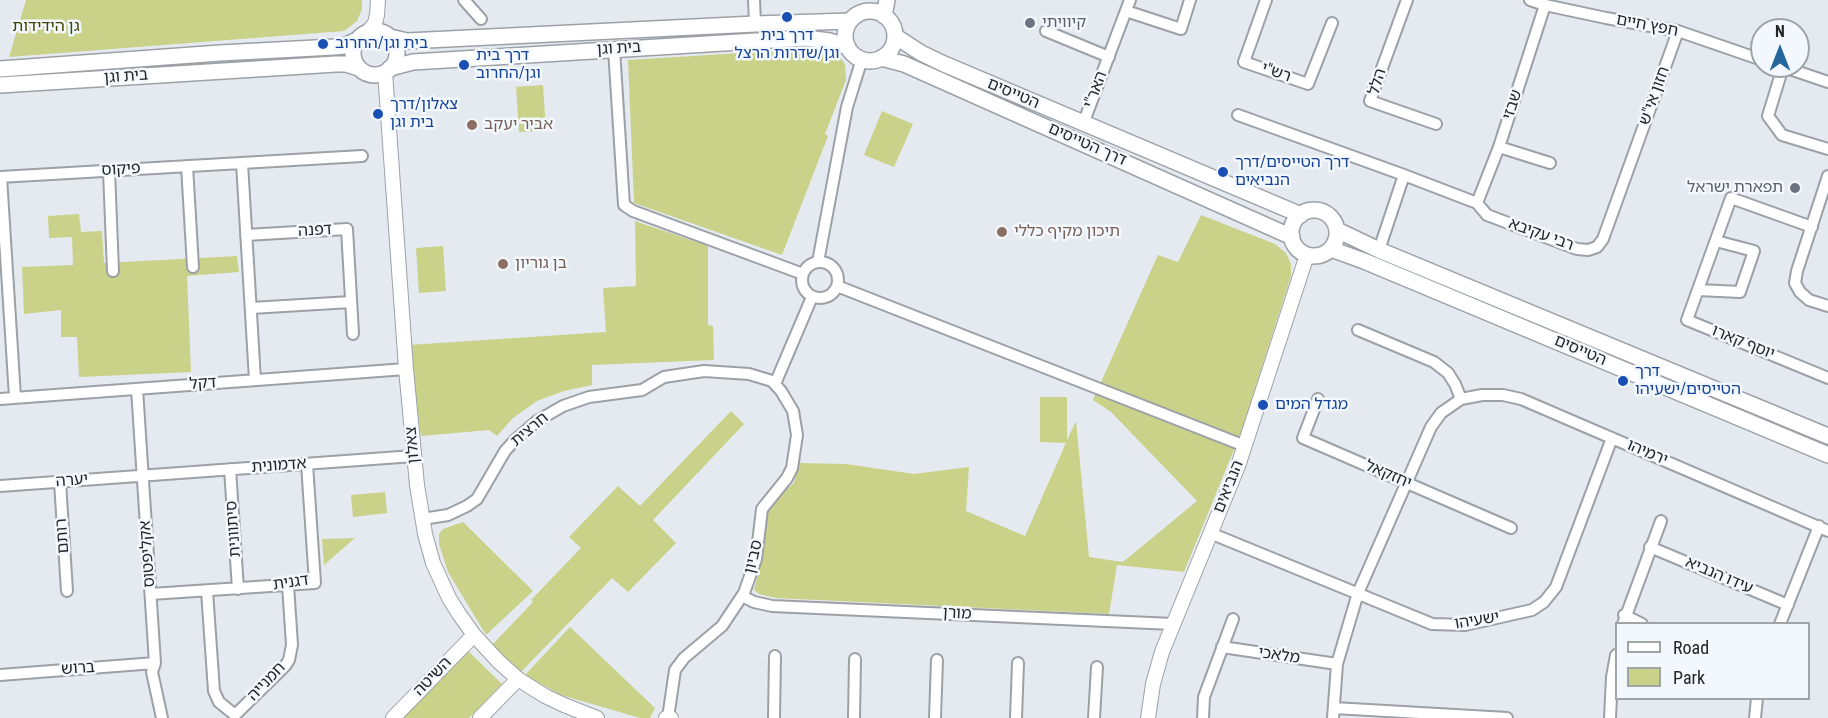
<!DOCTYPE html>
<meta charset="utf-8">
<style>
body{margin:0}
#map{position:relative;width:1828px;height:718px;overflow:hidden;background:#e5eaf0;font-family:"Roboto Condensed",sans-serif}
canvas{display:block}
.legend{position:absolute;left:1615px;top:622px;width:195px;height:78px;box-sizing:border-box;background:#f2f8fd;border:2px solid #9fa4a7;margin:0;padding:8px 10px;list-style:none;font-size:18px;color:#232527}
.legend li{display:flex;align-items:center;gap:12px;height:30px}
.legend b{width:30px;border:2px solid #9fa4a7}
.north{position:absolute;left:1750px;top:18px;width:60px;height:60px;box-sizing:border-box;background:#f2f8fd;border:2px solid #9fa4a7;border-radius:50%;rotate:0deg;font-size:16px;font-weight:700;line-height:24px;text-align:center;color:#232527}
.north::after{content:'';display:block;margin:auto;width:21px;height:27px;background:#25669c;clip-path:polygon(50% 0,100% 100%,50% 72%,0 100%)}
</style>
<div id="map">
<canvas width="1828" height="718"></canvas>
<ul class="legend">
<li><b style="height:8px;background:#fff"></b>Road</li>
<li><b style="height:16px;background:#cad189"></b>Park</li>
</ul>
<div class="north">N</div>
</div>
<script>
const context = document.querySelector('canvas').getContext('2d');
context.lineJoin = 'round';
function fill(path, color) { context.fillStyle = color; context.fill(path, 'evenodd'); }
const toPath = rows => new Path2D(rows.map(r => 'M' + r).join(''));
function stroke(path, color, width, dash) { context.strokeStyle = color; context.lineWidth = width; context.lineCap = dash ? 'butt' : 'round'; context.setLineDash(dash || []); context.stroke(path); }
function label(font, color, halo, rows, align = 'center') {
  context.font = font + ' "Roboto Condensed","Noto Sans Hebrew",sans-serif'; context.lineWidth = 5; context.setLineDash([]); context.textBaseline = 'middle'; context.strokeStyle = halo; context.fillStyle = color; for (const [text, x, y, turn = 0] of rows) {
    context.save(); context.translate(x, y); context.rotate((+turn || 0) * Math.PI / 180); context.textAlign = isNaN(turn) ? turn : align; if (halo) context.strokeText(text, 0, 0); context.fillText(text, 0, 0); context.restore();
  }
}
const green = toPath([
 [26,0,362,0,362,9,357,21,344,31,9,57],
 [805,49,831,53,840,57,845,64,846,80,825,134,828,136,782,255,634,203,628,60],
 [543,85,546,131,519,132,516,87],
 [882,111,913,124,894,167,864,155],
 [79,214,81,232,102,231,104,263,237,256,239,272,187,276,191,372,79,377,77,337,61,337,61,310,24,314,22,267,73,265,72,237,49,238,48,216],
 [1201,215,1275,244,1286,253,1291,264,1291,276,1240,435,1184,572,1117,565,1109,614,776,598,759,594,754,590,764,547,769,503,794,483,799,463,846,464,914,474,969,467,966,511,1025,536,1066,443,1040,442,1040,397,1067,397,1067,440,1076,421,1089,557,1123,562,1197,501,1111,412,1093,400,1158,255,1178,262],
 [635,221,708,246,708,325,713,326,714,360,592,365,592,385,564,391,537,401,513,418,497,436,489,430,421,436,409,345,606,332,603,288,636,286],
 [443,246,446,291,419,293,416,248],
 [731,411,744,424,653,520,676,543,628,592,612,578,521,672,492,645,533,602,531,600,581,548,569,537,618,486,640,506],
 [385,492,387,513,353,517,351,495],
 [463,522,533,591,486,635,448,572,439,544,439,534,443,529],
 [355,538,324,565,322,539],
 [570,627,655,708,650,718,640,718,561,695,525,675],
 [467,650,502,684,469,718,401,718]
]);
const minor = toPath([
 [464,0,481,19],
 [754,0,755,24],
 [1266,0,1244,62,1308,84,1332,23],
 [1407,0,1370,101,1436,124],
 [1530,0,1545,5,1606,18,1678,31,1762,60],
 [1126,11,1181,29,1190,0],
 [1046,31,1109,57],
 [614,49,624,205,633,211,803,274],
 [1781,66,1828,82],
 [1783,67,1768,116,1782,135,1828,149],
 [1238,115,1404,175,1477,203,1487,215,1577,249,1588,250,1597,247,1603,239,1678,31],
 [1083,124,1130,0],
 [1499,147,1550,163],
 [242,163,255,380],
 [187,166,193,267],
 [109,171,113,271],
 [1828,176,1797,271,1795,283,1800,292,1809,300,1828,306],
 [0,177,362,156],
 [1,177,15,397],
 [1477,203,1499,147,1545,5],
 [1812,227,1731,198,1687,320,1828,378],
 [246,235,347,229,353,334],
 [1379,250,1404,175],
 '802 280a18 18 0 1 1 36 0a18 18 0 1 1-36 0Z',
 [818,262,847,107,862,59],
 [837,286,1245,446],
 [1698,290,1740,292,1754,251,1716,241],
 [251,308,351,302],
 [1358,330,1434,362,1448,373,1455,384,1461,399],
 [775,384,812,297],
 [137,389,155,663,152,672,162,718],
 [0,399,406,369],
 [1318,399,1303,438,1511,528],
 [230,469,238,589],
 [60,482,67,591],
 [0,486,414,456],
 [422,519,448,515,467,506,477,499,505,451,515,440,537,421,563,406,589,397,642,390,664,377,704,371,749,374,772,381,781,391,793,411,797,435,792,468,787,478,762,509,756,559,744,593,722,626,684,658,675,670,668,718],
 [1210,533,1432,624,1465,625,1532,610,1544,602,1556,587,1612,438],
 [1650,547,1788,605],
 [207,591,214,691,219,702,235,715,285,666,289,660,292,645,288,585],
 [151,594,315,583,307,464],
 [742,596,754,602,772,606,1173,624],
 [1624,615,1642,624],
 [1623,624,1661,521],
 [1780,624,1819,526],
 [1222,647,1337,664],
 [0,675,155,663],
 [1334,708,1507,718],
 [774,718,775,656],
 [854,718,855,659],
 [935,718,937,660],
 [1016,718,1018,663],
 [1094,718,1097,667],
 [1203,718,1204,697,1233,619],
 [1333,718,1337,664,1358,593,1431,427,1441,413,1461,399,1482,395,1503,395,1521,399,1828,531],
 [1610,718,1612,677,1616,655],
 [1755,718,1757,698]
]);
const tertiary = toPath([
 [368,32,375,23,377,15,378,0],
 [385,72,406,369,417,485,425,534,433,563,449,598,459,614,474,635,498,661,518,679,545,696,564,705,597,718],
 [393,718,474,635],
 [480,718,518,679],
 [666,718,671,718],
 [1148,718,1153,684,1162,652,1238,466,1307,255]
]);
const secondary = toPath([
 '845 36a25 25 0 1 1 50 0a25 25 0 1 1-50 0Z',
 [884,16,887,0],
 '353 53a22 22 0 1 1 44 0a22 22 0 1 1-44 0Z',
 [895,36,921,53,944,64,1301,215],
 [390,37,407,41,755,24,850,21],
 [881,58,904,64,1292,237],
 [390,68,413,62,805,38,830,41,848,47],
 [0,69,220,53,334,47,344,46,357,40],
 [0,85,336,64,346,64,359,68],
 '1291 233a23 23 0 1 1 46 0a23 23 0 1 1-46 0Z',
 [1337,230,1379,250,1828,436],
 [1331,249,1364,261,1828,455]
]);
const markers = [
 [787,17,6,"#1a4fb4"],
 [1030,23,6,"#6b7280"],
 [323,44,6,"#1a4fb4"],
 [464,65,6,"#1a4fb4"],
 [378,114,6,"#1a4fb4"],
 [472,125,6,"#8d6e63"],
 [1223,172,6,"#1a4fb4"],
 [1795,188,6,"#6b7280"],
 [1002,232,6,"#8d6e63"],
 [503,264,6,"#8d6e63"],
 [1623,381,6,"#1a4fb4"],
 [1263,405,6,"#1a4fb4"]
];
const worshipNames = [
 ["קיוויתי",1042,23],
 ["תפארת ישראל",1783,188,"right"]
];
const streetNames = [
 ["חפץ חיים",1647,26,11],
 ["בית וגן",619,49,-3],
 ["רש\"י",1276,73,19],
 ["בית וגן",126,77,-4],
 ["הלל",1378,82,-73],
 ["האר\"י",1096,90,-69],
 ["הטייסים",1013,94,23],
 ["חזון אי\"ש",1655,96,-70],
 ["שבזי",1513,105,-72],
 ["דרך הטייסים",1087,145,24],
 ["פיקוס",121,170,-3],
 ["דפנה",315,231,-3],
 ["רבי עקיבא",1541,235,20],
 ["יוסף קארו",1743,343,22],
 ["הטייסים",1580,351,23],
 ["דקל",203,384,-4],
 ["חרצית",530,430,-40],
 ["צאלון",413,445,-95],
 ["ירמיהו",1647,453,23],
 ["אדמונית",279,466,-4],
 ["יחזקאל",1388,475,23],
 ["יערה",72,481,-4],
 ["הנביאים",1229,487,-68],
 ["סיתוונית",234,529,-94],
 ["רותם",63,536,-94],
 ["אקליפטוס",148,554,-94],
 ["סביון",754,557,-77],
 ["עידו הנביא",1719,576,23],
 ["דגנית",291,583,-8],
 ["מורן",957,614,3],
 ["ישעיהו",1477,621,-9],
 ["מלאכי",1279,656,8],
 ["ברוש",78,669,-4],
 ["השיטה",433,677,-46],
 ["חמנייה",267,682,-46]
];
const parkNames = [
 ["גן הידידות",46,27]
];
const transitNames = [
 ["דרך בית",787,36,"center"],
 ["וגן/שדרות הרצל",787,54,"center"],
 ["בית וגן/החרוב",335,44],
 ["דרך בית",476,56],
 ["וגן/החרוב",476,74],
 ["צאלון/דרך",390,105],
 ["בית וגן",390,123],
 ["דרך הטייסים/דרך",1235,163],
 ["הנביאים",1235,181],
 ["דרך",1635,372],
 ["הטייסים/ישעיהו",1635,390],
 ["מגדל המים",1275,405]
];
const educationNames = [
 ["אביר יעקב",484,125],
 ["תיכון מקיף כללי",1014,232],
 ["בן גוריון",515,264]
];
fill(green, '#cad189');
stroke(minor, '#9ba1a6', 14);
stroke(tertiary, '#9ba1a6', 16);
stroke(secondary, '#9ba1a6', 18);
stroke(minor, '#fff', 10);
stroke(tertiary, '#fff', 14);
stroke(secondary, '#fff', 15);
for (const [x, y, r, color] of markers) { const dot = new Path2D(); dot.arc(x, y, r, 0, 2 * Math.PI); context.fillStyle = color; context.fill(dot); stroke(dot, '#f2f8fd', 2); }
label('16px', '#5b616d', '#f2f8fd', worshipNames, 'left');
label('16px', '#232527', '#f2f8fd', streetNames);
label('16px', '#424600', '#f2f8fd', parkNames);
label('16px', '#164399', '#f2f8fd', transitNames, 'left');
label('16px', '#785e54', '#f2f8fd', educationNames, 'left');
</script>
